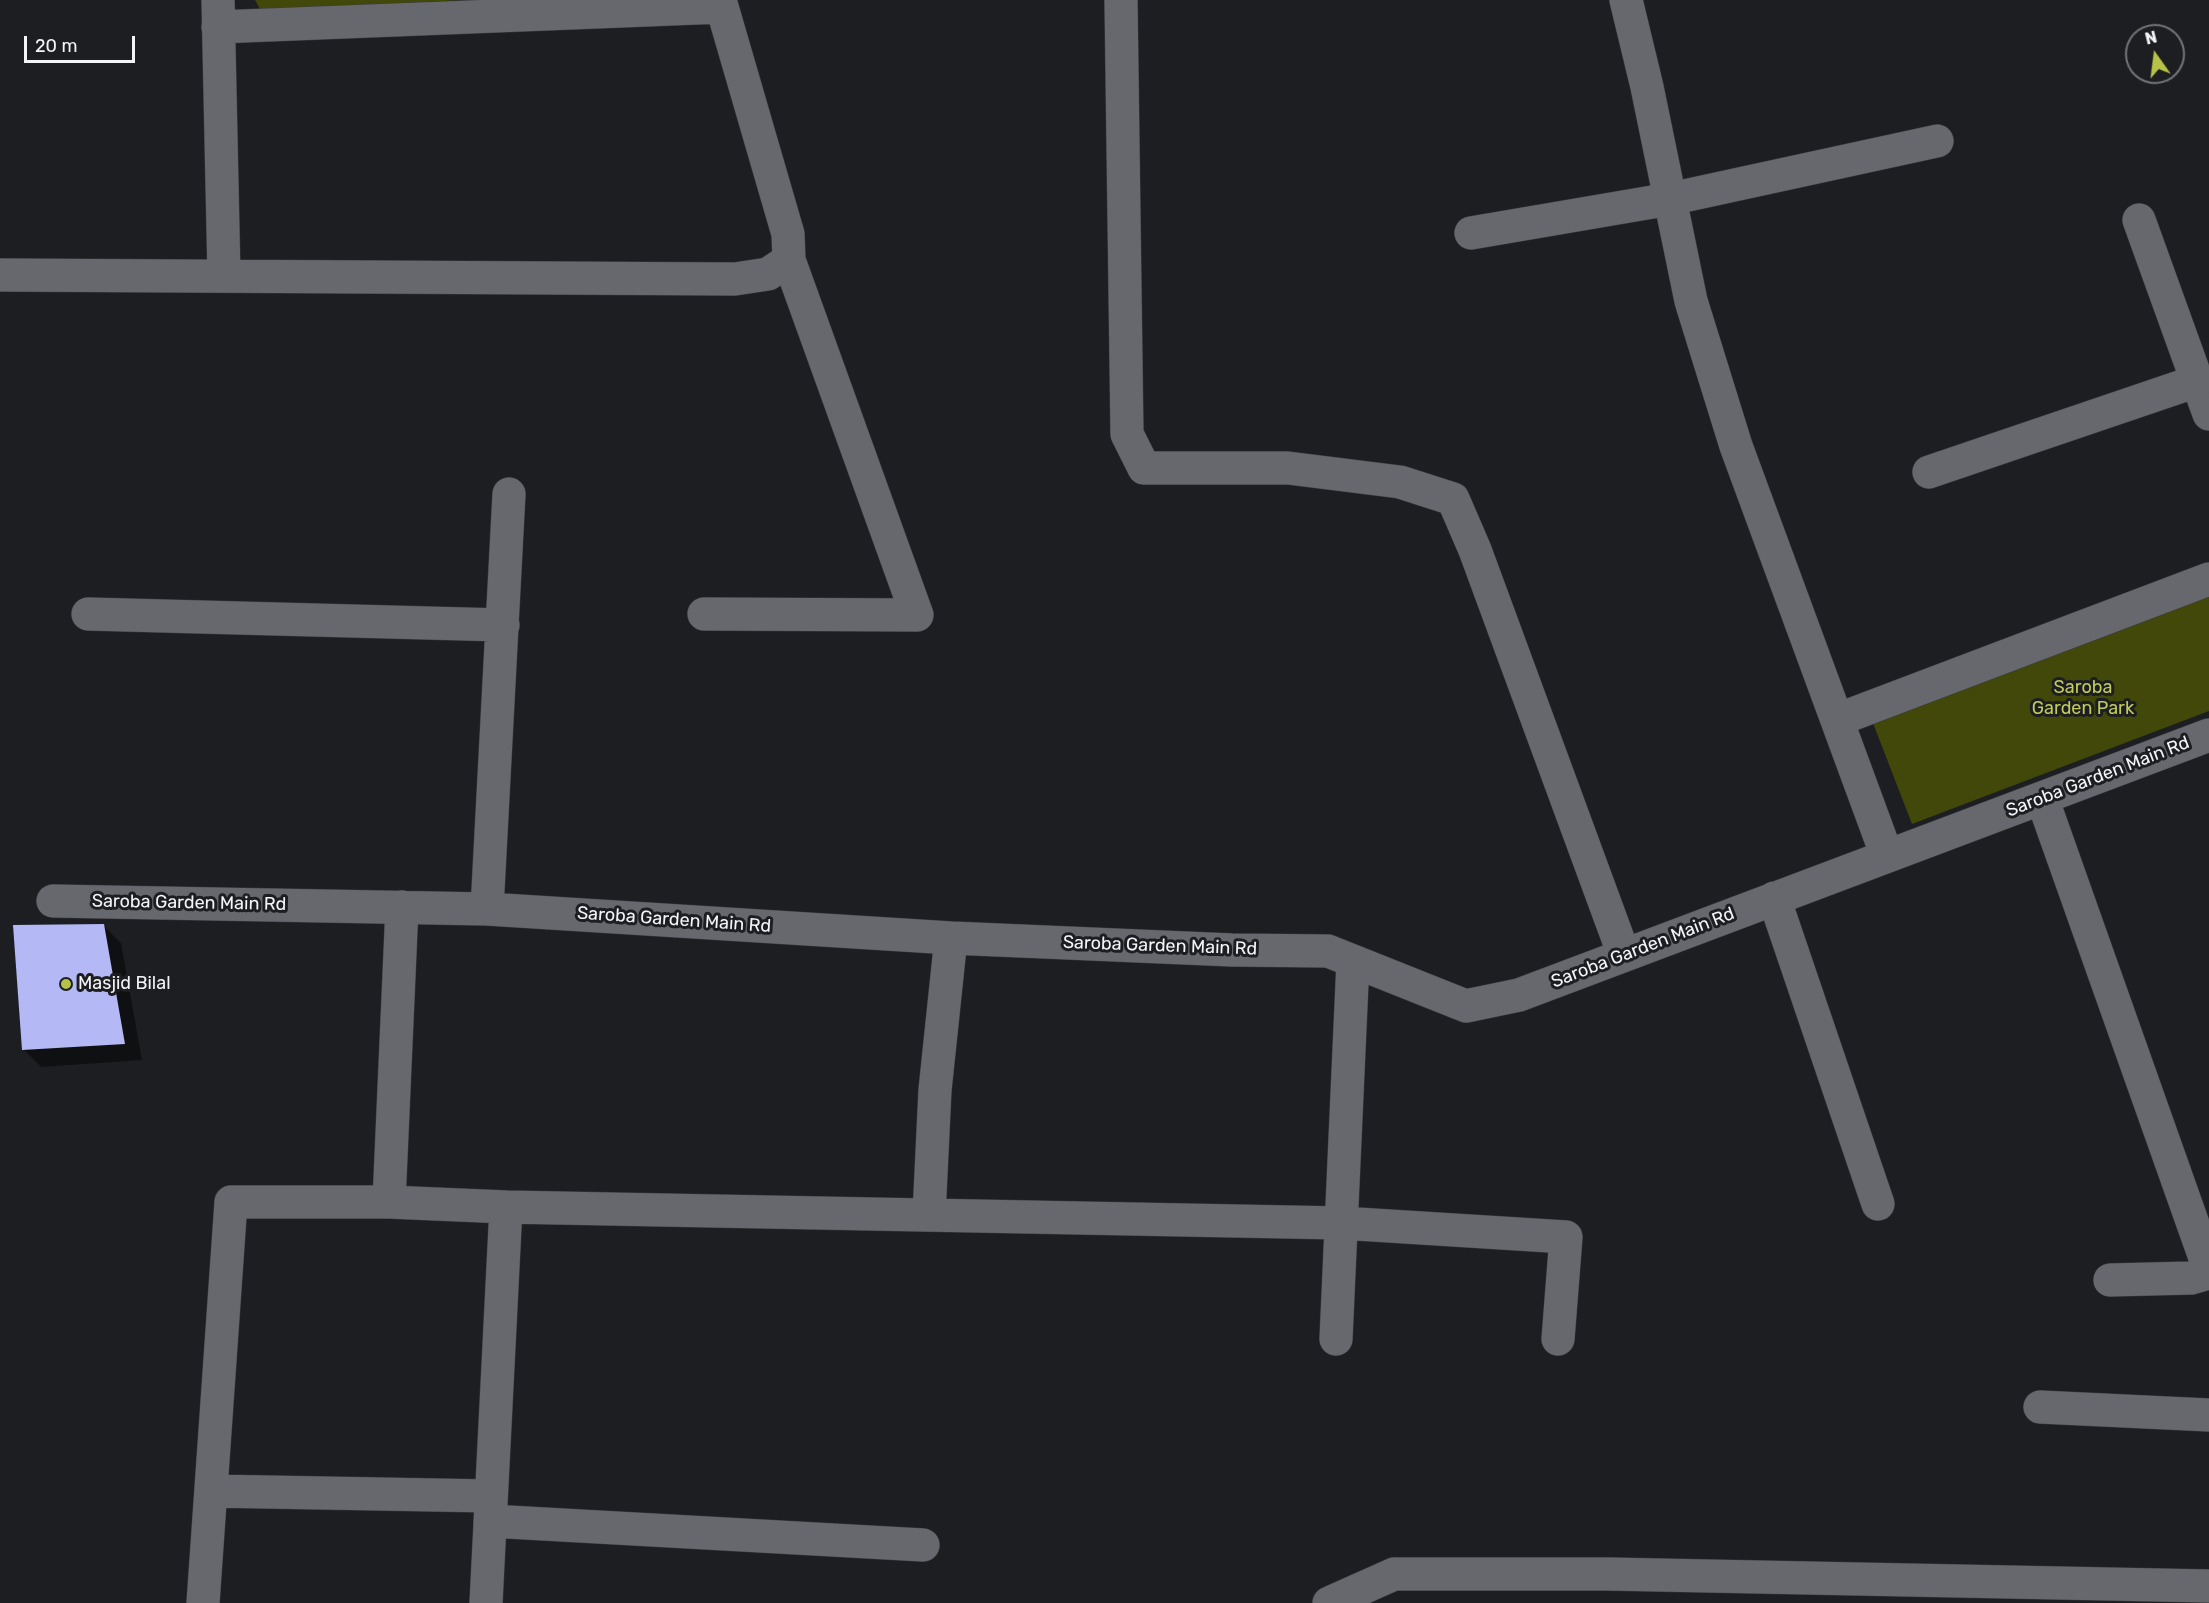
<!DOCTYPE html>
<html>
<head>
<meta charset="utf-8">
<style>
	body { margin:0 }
	#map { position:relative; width:2209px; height:1603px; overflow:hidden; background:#1d1e22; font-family:Rubik,sans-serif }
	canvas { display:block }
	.north { position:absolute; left:2125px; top:24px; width:60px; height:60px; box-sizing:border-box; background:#1d1e22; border:2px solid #737477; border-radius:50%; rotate:346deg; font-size:16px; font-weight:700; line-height:24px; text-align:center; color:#f3f4f7 }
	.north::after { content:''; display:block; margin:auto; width:21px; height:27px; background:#b6c148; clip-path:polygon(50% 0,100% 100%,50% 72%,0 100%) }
	.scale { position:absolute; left:24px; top:36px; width:111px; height:27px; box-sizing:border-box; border:3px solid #f3f4f7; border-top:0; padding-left:8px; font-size:18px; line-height:21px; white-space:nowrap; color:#f3f4f7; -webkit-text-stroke:4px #1d1e22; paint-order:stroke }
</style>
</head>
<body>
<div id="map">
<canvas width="2209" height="1603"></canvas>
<div class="north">N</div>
<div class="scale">20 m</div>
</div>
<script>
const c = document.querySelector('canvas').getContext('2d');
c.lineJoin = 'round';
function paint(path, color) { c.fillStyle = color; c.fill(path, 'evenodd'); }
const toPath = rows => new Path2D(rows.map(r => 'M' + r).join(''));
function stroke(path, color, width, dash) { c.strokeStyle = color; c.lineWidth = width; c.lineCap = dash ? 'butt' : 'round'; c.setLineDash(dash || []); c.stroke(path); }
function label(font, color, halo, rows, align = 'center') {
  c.font = font + ' Rubik,sans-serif'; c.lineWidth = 6; c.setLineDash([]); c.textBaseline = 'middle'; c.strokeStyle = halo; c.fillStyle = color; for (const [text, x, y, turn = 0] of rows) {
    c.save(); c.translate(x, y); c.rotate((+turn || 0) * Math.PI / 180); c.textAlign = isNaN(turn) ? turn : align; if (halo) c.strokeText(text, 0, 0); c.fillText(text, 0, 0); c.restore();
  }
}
const green = toPath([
	[255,0,463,0,261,11],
	[2209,590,2209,711,1912,824,1871,718]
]);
const shadow = toPath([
	[104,926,121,943,142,1060,41,1067,24,1050]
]);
const building = toPath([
	[104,924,125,1044,22,1050,13,925]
]);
const street = toPath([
	[218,0,224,276],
	[1121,0,1127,434,1144,468,1288,468,1400,482,1453,499,1475,550,1624,955],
	[1626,0,1647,87,1691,301,1736,446,1887,856],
	[218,27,722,7],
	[2139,220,2209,414],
	[1471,233,1670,199,1937,141],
	[0,275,735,279,768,274,789,260],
	[1929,472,2197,381],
	[88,614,503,625],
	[704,614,917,615,789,260,788,234,720,0],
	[1837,720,2209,579],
	[2042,798,2209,1269],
	[1774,898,1878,1204],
	[53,901,487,909,951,938,1232,950,1328,951,1466,1006,1519,995,2209,735],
	[487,909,509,494],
	[389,1202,402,907],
	[929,1215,935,1090,951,938],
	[2110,1280,2191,1278,2209,1273],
	[1336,1339,1353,961],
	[2040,1407,2209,1415],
	[211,1491,491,1496],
	[490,1521,923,1545],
	[203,1603,231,1202,389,1202,506,1207,1341,1223,1566,1237,1558,1339],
	[486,1603,506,1207]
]);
const secondary = toPath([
	[1329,1603,1394,1574,1608,1574,2209,1586]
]);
const markers = [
	[66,984,6,"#b6c148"]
];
const parkNames = [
	["Saroba",2083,688],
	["Garden Park",2083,709]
];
const streetNames = [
	["Saroba Garden Main Rd",2098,777,-21],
	["Saroba Garden Main Rd",189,903,1],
	["Saroba Garden Main Rd",674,920,4],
	["Saroba Garden Main Rd",1160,946,2],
	["Saroba Garden Main Rd",1643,948,-21]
];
const poiNames = [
	["Masjid Bilal",78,984]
];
paint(green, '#42470a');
paint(shadow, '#0007');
paint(building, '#b4b8f5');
stroke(street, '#3b3c3f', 34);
stroke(secondary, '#3b3c3f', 34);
stroke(street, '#67686d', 33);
stroke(secondary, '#67686d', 33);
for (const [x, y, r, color] of markers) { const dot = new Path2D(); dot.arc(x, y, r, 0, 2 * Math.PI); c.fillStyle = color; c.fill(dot); stroke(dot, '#1d1e22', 2); }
label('18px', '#c0cb5a', '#1d1e22', parkNames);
label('18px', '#f3f4f7', '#1d1e22', streetNames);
label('18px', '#f3f4f7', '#1d1e22', poiNames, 'left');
</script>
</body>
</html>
